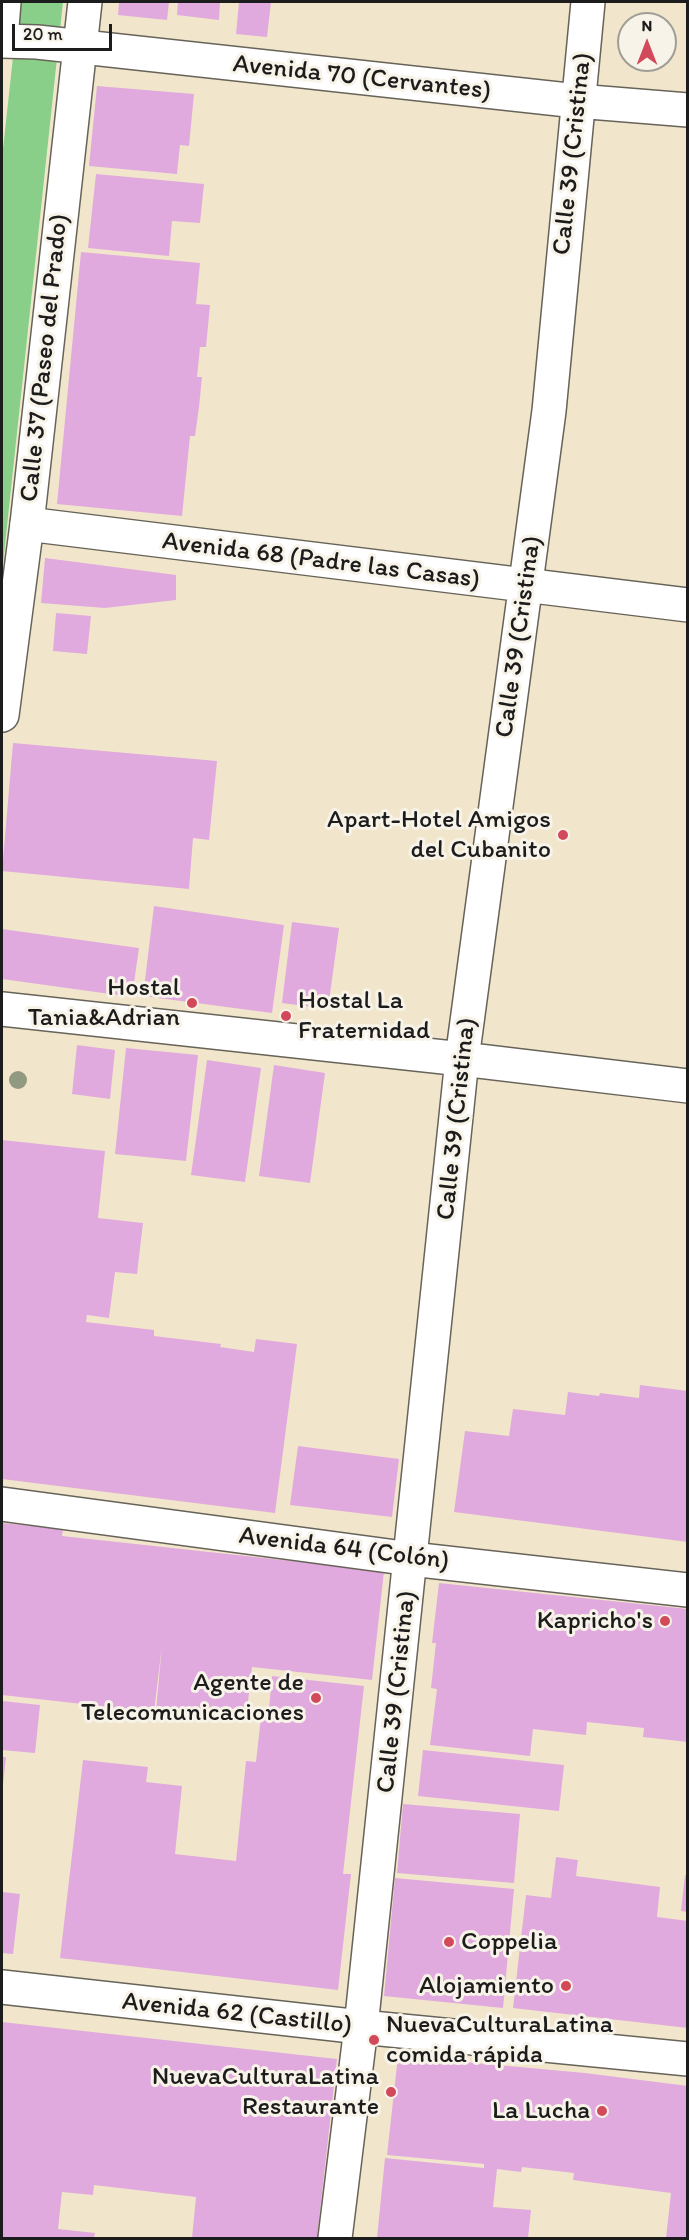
<!DOCTYPE html>
<html>
<head>
<meta charset="utf-8">
<style>
	body { margin:0 }
	#map { position:relative; width:689px; height:2240px; overflow:hidden; background:#f1e6cb; font-family:Itim,sans-serif }
	canvas { display:block }
	.frame { position:absolute; inset:0; border:3px solid #1c1c1c; pointer-events:none }
	.north { position:absolute; left:617px; top:12px; width:60px; height:60px; box-sizing:border-box; background:#f7f3e8; border:2px solid #9f9d96; border-radius:50%; rotate:0deg; font-size:16px; font-weight:700; line-height:24px; text-align:center; color:#1c1c1c }
	.north::after { content:''; display:block; margin:auto; width:21px; height:27px; background:#d1495b; clip-path:polygon(50% 0,100% 100%,50% 72%,0 100%) }
	.scale { position:absolute; left:12px; top:24px; width:100px; height:27px; box-sizing:border-box; border:3px solid #1c1c1c; border-top:0; padding-left:8px; font-size:18px; line-height:21px; white-space:nowrap; color:#1c1c1c; -webkit-text-stroke:4px #f7f3e8; paint-order:stroke }
</style>
</head>
<body>
<div id="map">
<canvas width="689" height="2240"></canvas>
<div class="frame"></div>
<div class="north">N</div>
<div class="scale">20 m</div>
</div>
<script>
const c = document.querySelector('canvas').getContext('2d');
c.lineJoin = 'round';
function paint(path, color) { c.fillStyle = color; c.fill(path, 'evenodd'); }
const toPath = rows => new Path2D(rows.map(r => 'M' + r).join(''));
function stroke(path, color, width, dash) { c.strokeStyle = color; c.lineWidth = width; c.lineCap = dash ? 'butt' : 'round'; c.setLineDash(dash || []); c.stroke(path); }
function label(font, color, halo, rows, align = 'center') {
  c.font = font + ' Itim,sans-serif'; c.lineWidth = 6; c.setLineDash([]); c.textBaseline = 'middle'; c.strokeStyle = halo; c.fillStyle = color; for (const [text, x, y, turn = 0] of rows) {
    c.save(); c.translate(x, y); c.rotate((+turn || 0) * Math.PI / 180); c.textAlign = isNaN(turn) ? turn : align; if (halo) c.strokeText(text, 0, 0); c.fillText(text, 0, 0); c.restore();
  }
}
const green = toPath([
	[19,2,63,2,2,573,2,158]
]);
const building = toPath([
	[119,2,169,2,167,20,118,15],
	[178,2,220,2,219,20,177,15],
	[239,2,271,2,267,37,236,34],
	[97,86,194,94,189,146,180,145,177,174,89,166],
	[96,174,204,184,200,223,172,221,169,256,88,248],
	[81,252,200,263,196,304,210,305,206,347,200,347,197,377,202,377,199,407,195,436,190,436,182,516,57,504],
	[45,558,176,575,176,600,105,608,41,603],
	[56,613,91,616,87,654,53,651],
	[13,743,217,761,209,840,193,838,189,889,2,871],
	[154,906,284,925,272,1013,143,996],
	[292,922,339,928,328,1009,282,1003],
	[2,929,139,948,132,997,2,979],
	[77,1045,115,1050,110,1099,72,1094],
	[126,1048,198,1055,186,1161,115,1154],
	[207,1060,261,1068,245,1182,191,1175],
	[274,1065,325,1073,310,1183,259,1176],
	[2,1140,105,1151,98,1218,143,1223,137,1274,115,1272,109,1318,87,1315,86,1322,154,1330,154,1336,221,1344,220,1347,254,1352,256,1339,297,1344,275,1513,2,1479],
	[640,1385,688,1391,688,1542,454,1512,465,1431,509,1436,513,1409,565,1415,568,1392,599,1396,600,1393,639,1398],
	[298,1446,399,1459,392,1517,290,1505],
	[2,1523,63,1529,62,1536,384,1571,372,1680,252,1667,246,1719,156,1711,162,1645,154,1712,2,1695],
	[439,1583,688,1609,688,1742,643,1737,644,1728,587,1722,586,1735,533,1729,530,1756,430,1745,437,1689,431,1688,436,1643,432,1643],
	[272,1676,364,1686,343,1874,351,1874,338,1990,60,1958,83,1760,148,1767,146,1782,182,1786,175,1854,236,1861,246,1761,256,1762,262,1708,269,1709],
	[2,1701,40,1705,35,1753,2,1750],
	[423,1750,564,1765,559,1811,418,1796],
	[2,1757,6,1757,3,1785,2,1785],
	[403,1804,520,1814,514,1883,397,1873],
	[556,1857,578,1860,576,1876,660,1887,657,1917,688,1921,688,2028,513,2008,526,1895,551,1898],
	[685,1875,688,1876,688,1912,681,1911],
	[395,1878,514,1889,503,2008,384,1996],
	[2,1892,20,1894,13,1954,2,1953],
	[2,2022,337,2059,317,2238,192,2238,196,2197,94,2185,93,2195,62,2192,58,2229,95,2233,94,2238,2,2238],
	[398,2056,585,2073,688,2086,688,2238,666,2238,671,2193,573,2180,574,2173,522,2167,521,2172,497,2169,493,2207,531,2210,528,2238,377,2238,385,2158,484,2168,484,2164,387,2155]
]);
const street = toPath([
	[2,41,37,42,577,101,688,110],
	[27,524,688,605],
	[2,1009,462,1059,688,1086],
	[335,2238,361,2027,462,1059,549,411,588,2]
]);
const primary = toPath([
	[2,27,4,2],
	[2,715,27,524,85,2],
	[2,1504,411,1559,688,1590],
	[2,1987,361,2027,688,2059]
]);
const trees = [
	[18,1080]
];
const markers = [
	[563,835,6,"#d1495b"],
	[192,1003,6,"#d1495b"],
	[286,1016,6,"#d1495b"],
	[665,1621,6,"#d1495b"],
	[316,1698,6,"#d1495b"],
	[449,1942,6,"#d1495b"],
	[566,1986,6,"#d1495b"],
	[374,2040,6,"#d1495b"],
	[391,2092,6,"#d1495b"],
	[602,2111,6,"#d1495b"]
];
const streetNames = [
	["Avenida 70 (Cervantes)",362,78,6],
	["Calle 39 (Cristina)",573,154,-84],
	["Calle 37 (Paseo del Prado)",45,358,-84],
	["Avenida 68 (Padre las Casas)",321,561,7],
	["Calle 39 (Cristina)",519,637,-82],
	["Calle 39 (Cristina)",457,1119,-84],
	["Avenida 64 (Colón)",344,1549,7],
	["Calle 39 (Cristina)",397,1692,-84],
	["Avenida 62 (Castillo)",237,2014,6]
];
const poiNames = [
	["Apart-Hotel Amigos",551,820],
	["del Cubanito",551,850],
	["Hostal",180,988],
	["Tania&Adrian",180,1018],
	["Hostal La",298,1001,"left"],
	["Fraternidad",298,1031,"left"],
	["Kapricho's",653,1621],
	["Agente de",304,1683],
	["Telecomunicaciones",304,1713],
	["Coppelia",461,1942,"left"],
	["Alojamiento",554,1986],
	["NuevaCulturaLatina",386,2025,"left"],
	["comida rápida",386,2055,"left"],
	["NuevaCulturaLatina",379,2077],
	["Restaurante",379,2107],
	["La Lucha",590,2111]
];
paint(green, '#89cf89');
paint(building, '#e1aade');
stroke(street, '#676359', 36);
stroke(primary, '#676359', 36);
stroke(street, '#fff', 33);
stroke(primary, '#fff', 33);
c.fillStyle = '#919a80';
for (const [x, y] of trees) { c.beginPath(); c.arc(x, y, 9, 0, 2 * Math.PI); c.fill(); }
for (const [x, y, r, color] of markers) { const dot = new Path2D(); dot.arc(x, y, r, 0, 2 * Math.PI); c.fillStyle = color; c.fill(dot); stroke(dot, '#f7f3e8', 2); }
label('26px', '#1c1c1c', '#f7f3e8', streetNames);
label('26px', '#1c1c1c', '#f7f3e8', poiNames, 'right');
</script>
</body>
</html>
